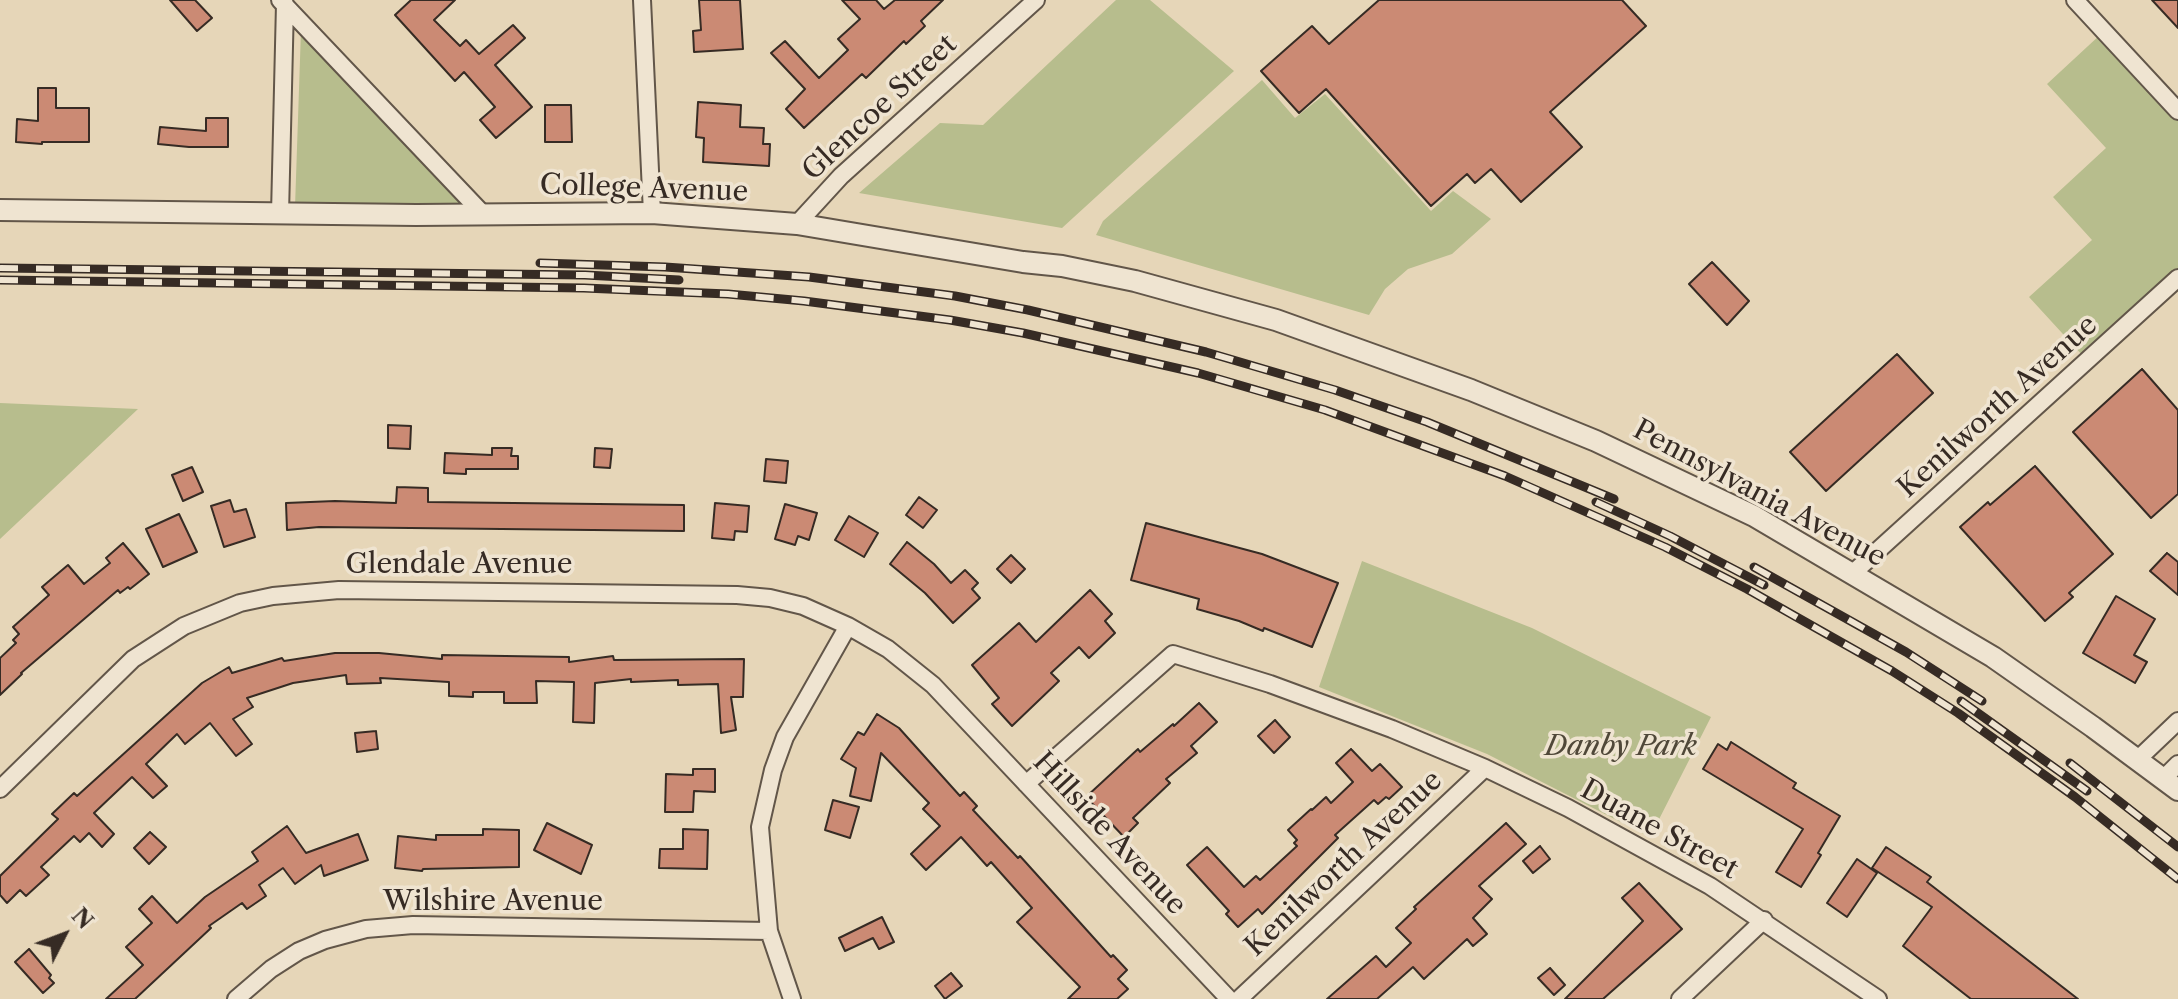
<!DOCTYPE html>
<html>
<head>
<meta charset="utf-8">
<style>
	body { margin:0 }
	#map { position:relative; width:2178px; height:999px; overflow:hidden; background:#e6d6b8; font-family:"Libre Caslon Text",serif }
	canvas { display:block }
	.north { position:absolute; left:24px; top:895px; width:80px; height:80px; -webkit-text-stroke:6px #efe4d1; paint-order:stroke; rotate:48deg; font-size:22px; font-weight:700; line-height:32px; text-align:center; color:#362b24 }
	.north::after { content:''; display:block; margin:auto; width:28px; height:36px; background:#362b24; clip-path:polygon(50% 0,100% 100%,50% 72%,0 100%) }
</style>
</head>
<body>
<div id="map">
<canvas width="2178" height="999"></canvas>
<div class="north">N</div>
</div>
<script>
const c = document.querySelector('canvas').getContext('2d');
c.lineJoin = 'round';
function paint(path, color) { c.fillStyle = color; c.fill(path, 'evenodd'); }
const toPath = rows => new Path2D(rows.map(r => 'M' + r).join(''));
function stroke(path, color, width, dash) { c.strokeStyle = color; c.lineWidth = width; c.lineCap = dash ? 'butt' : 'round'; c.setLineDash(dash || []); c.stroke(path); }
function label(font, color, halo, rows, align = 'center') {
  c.font = font + ' "Libre Caslon Text",serif'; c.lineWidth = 7; c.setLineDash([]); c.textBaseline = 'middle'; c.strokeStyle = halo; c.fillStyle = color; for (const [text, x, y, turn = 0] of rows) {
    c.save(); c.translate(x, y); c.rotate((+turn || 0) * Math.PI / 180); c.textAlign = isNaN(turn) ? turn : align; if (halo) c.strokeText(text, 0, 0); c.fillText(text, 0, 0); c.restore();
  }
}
const green = toPath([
	[1116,0,1150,0,1234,71,1062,228,859,193,940,123,983,125],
	[301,30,470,208,295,207],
	[2101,34,2178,119,2178,272,2084,357,2029,297,2092,240,2053,197,2106,148,2047,84],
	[1262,80,1295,118,1325,94,1431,211,1453,191,1491,219,1452,254,1408,269,1385,289,1369,315,1096,235,1103,221],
	[0,403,138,409,0,539],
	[1362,561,1532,628,1711,717,1650,837,1487,754,1319,687]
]);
const building = toPath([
	[170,0,195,0,212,18,197,31,170,0],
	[411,0,455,0,434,20,460,46,466,40,479,54,513,25,525,38,495,65,532,107,496,138,480,120,495,107,464,72,455,81,395,15,411,0],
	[699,0,740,0,743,49,694,52,693,31,701,30,699,0],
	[842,0,876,0,884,9,895,0,943,0,921,21,925,26,906,44,904,41,866,78,862,74,804,128,786,109,805,89,771,53,785,41,819,78,848,50,838,39,860,19,842,0],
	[1379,0,1622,0,1646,26,1550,112,1582,147,1521,202,1491,169,1475,183,1467,174,1431,206,1326,89,1299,113,1261,71,1312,26,1329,44,1379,0],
	[2152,0,2178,0,2178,28,2152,0],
	[38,88,56,88,56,108,89,108,89,142,42,142,42,144,16,142,17,119,38,121,38,88],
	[698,102,741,105,740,127,764,128,763,144,770,144,769,166,703,162,704,138,696,137,698,102],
	[545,105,571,105,572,142,545,142,545,105],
	[206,118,228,118,228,147,189,147,158,144,160,127,206,131,206,118],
	[1712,262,1749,301,1727,325,1689,284,1712,262],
	[1897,354,1933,393,1826,491,1790,452,1897,354],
	[2142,369,2178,410,2178,494,2151,518,2073,432,2142,369],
	[388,425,411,426,410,449,388,448,388,425],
	[492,448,512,448,511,456,518,456,518,469,466,469,466,474,444,473,445,453,492,455,492,448],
	[595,448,612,449,610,468,594,467,595,448],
	[766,459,788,461,786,483,764,481,766,459],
	[2035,466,2113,554,2069,593,2073,597,2045,621,1960,527,1988,502,1990,505,2035,466],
	[192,467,203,492,183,501,172,475,192,467],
	[397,487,428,488,428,502,684,505,684,531,319,527,287,530,286,503,335,501,396,503,397,487],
	[919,497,937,510,923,528,906,515,919,497],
	[230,500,234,512,246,509,255,537,224,547,211,506,230,500],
	[715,503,749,506,747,532,735,531,734,540,712,538,715,503],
	[785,504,817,513,809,540,798,536,795,545,775,539,785,504],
	[179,514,197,552,163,567,146,529,179,514],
	[849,516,878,533,864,557,835,540,849,516],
	[1146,523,1262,554,1338,583,1312,647,1264,628,1263,631,1239,621,1197,609,1199,599,1131,580,1146,523],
	[907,542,934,564,951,583,965,570,978,583,972,589,980,598,953,623,925,593,890,564,907,542],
	[123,543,149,574,130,589,128,587,120,593,118,590,21,673,22,674,0,695,0,658,16,643,13,640,19,634,13,627,49,595,42,587,68,565,84,584,110,563,106,558,123,543],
	[2167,553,2178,562,2178,595,2150,571,2167,553],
	[1011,555,1025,569,1011,583,997,569,1011,555],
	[1090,590,1112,614,1105,621,1115,633,1089,658,1079,647,1051,673,1059,681,1012,726,992,704,999,698,972,665,1019,623,1036,642,1090,590],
	[2116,596,2155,619,2134,655,2147,662,2135,683,2083,653,2116,596],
	[335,653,379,653,442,659,442,655,569,657,569,662,613,656,614,660,744,659,743,697,731,697,736,730,721,733,718,684,678,685,678,680,631,682,631,679,595,683,594,723,573,722,574,682,536,681,537,703,504,703,504,692,473,692,473,697,449,696,449,682,380,678,381,683,347,684,346,675,293,683,247,698,253,707,233,719,252,744,236,756,210,723,185,744,177,734,146,764,167,786,153,798,132,777,94,813,114,834,102,847,89,833,80,842,74,836,41,867,49,875,26,896,20,890,7,903,0,895,0,876,58,819,52,814,74,793,77,796,202,683,229,667,232,673,282,658,284,661,335,653],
	[1199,703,1217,722,1191,746,1197,753,1166,779,1170,783,1133,818,1138,823,1124,837,1086,797,1138,749,1140,752,1173,724,1174,726,1199,703],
	[877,714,899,728,960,796,964,792,977,806,973,810,1018,858,1020,856,1111,957,1113,955,1127,970,1118,979,1128,989,1117,999,1068,999,1080,987,1017,922,1032,908,991,862,987,866,961,837,926,870,911,854,940,826,923,809,929,803,881,753,871,801,850,796,856,768,841,759,858,732,864,735,877,714],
	[1275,720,1290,737,1274,753,1258,736,1275,720],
	[376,731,378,749,357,752,355,733,376,731],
	[1731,742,1796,783,1793,788,1840,816,1818,853,1821,855,1801,887,1776,872,1803,829,1703,769,1718,744,1727,750,1731,742],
	[1351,749,1372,771,1380,764,1402,787,1389,799,1386,797,1378,804,1374,800,1335,835,1338,838,1262,914,1258,909,1238,927,1226,914,1229,911,1187,865,1207,847,1244,887,1256,876,1260,880,1297,846,1294,843,1297,840,1288,830,1311,809,1312,810,1326,797,1331,803,1353,782,1336,763,1351,749],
	[693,769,715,769,715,792,694,791,693,812,665,812,666,774,693,775,693,769],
	[833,800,859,807,850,838,825,830,833,800],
	[547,823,592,845,581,874,534,850,547,823],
	[1506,823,1526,844,1479,886,1492,899,1473,918,1487,934,1473,946,1467,939,1424,979,1413,967,1377,999,1327,999,1376,956,1386,967,1411,943,1396,928,1416,909,1414,907,1506,823],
	[287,826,306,853,358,834,368,860,324,876,321,865,295,884,283,868,259,885,266,896,247,909,242,903,209,926,211,928,135,999,106,999,143,965,126,947,152,923,139,909,152,896,177,923,205,897,258,861,252,852,287,826],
	[483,829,519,830,519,867,423,869,422,871,395,868,398,836,436,840,436,835,483,835,483,829],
	[683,829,708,830,707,869,659,868,660,849,683,849,683,829],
	[150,832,166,847,149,864,134,848,150,832],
	[1540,846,1550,859,1533,873,1523,861,1540,846],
	[1886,847,1931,877,1927,882,2078,999,1971,999,1903,946,1932,907,1872,868,1886,847],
	[1857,859,1877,873,1847,917,1827,903,1857,859],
	[1639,883,1682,929,1603,999,1565,999,1643,921,1622,898,1639,883],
	[882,917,894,942,879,949,873,938,845,951,839,938,882,917],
	[29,949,51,975,49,978,54,983,43,993,15,962,29,949],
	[1550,968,1565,985,1554,995,1538,978,1550,968],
	[951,973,962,986,945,999,935,986,951,973]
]);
const minor = toPath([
	[280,0,482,213],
	[642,0,652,213],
	[2075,0,2178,111],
	[280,214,285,4],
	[797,224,841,176,1036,0],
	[1853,573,2178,278],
	[2137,760,2178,721],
	[2163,779,2178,764],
	[1026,784,1173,654,1270,684,1392,729,1485,768,1568,808,1710,886,1878,999],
	[0,789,133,659,184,626,240,603,273,596,339,590,737,595,770,598,803,606,848,626,888,649,933,685,1229,999],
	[236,999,271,969,299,951,325,940,366,929,413,925,769,931],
	[792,999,769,931,760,827,773,770,785,737,848,626],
	[1239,999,1485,768],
	[1680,999,1764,920]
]);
const tertiary = toPath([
	[0,210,416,215,652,213,797,224,1023,262,1062,266,1135,281,1276,320,1471,390,1596,441,1754,516,1993,657,2093,727,2178,790]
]);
const rail = toPath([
	[540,263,665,267,809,277,955,296,1028,310,1206,352,1335,390,1427,422,1614,499],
	[0,268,585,275,679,280],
	[0,280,584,288,728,294,804,301,950,320,1023,333,1198,373,1325,410,1505,476,1665,547,1747,589,1892,671,1958,713,2075,797,2178,879],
	[1596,502,1670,536,1764,585],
	[1754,567,1906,652,1982,701],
	[1961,701,2087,791],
	[2070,763,2178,847]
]);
const streetNames = [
	["Glencoe Street",880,108,-43],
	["College Avenue",644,189,2],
	["Kenilworth Avenue",1998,407,-42],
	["Pennsylvania Avenue",1759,494,28],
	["Glendale Avenue",459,565],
	["Duane Street",1659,830,29],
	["Hillside Avenue",1109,834,47],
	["Kenilworth Avenue",1344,864,-43],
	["Wilshire Avenue",493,902]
];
const parkNames = [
	["Danby Park",1621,747]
];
paint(green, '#b7bd8d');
paint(building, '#cb8a74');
stroke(building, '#362b24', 2);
stroke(minor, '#625649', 20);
stroke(tertiary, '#625649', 24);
stroke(minor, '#efe4d1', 16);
stroke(tertiary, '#efe4d1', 20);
stroke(rail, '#362b24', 9);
stroke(rail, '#efe4d1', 6, [18]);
label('28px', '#362b24', '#efe4d1', streetNames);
label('italic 28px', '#504839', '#efe4d1', parkNames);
</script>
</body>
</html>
